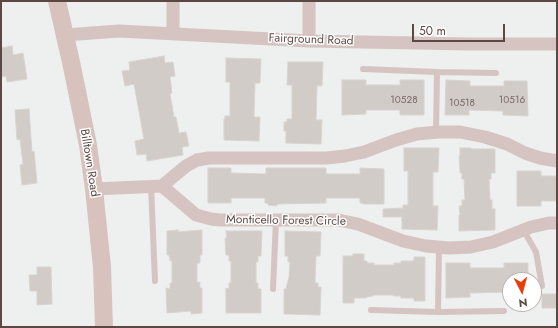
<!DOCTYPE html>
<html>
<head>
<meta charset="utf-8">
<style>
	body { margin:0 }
	#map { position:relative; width:558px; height:328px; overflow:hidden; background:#edf0ef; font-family:Jost,sans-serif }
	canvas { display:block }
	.frame { position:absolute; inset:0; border:2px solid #5c4744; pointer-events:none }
	.north { position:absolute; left:502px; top:272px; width:40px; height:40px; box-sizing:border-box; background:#fff; border:1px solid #beb5b4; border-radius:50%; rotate:174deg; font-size:11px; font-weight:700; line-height:16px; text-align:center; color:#5c4744 }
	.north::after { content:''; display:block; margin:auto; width:14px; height:18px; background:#eb3c0c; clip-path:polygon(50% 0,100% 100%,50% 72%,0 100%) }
	.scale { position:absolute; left:412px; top:24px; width:93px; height:18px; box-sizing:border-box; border:2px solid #5c4744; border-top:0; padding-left:5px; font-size:12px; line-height:14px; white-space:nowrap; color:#5c4744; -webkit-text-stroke:3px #fff; paint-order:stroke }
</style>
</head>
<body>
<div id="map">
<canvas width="558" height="328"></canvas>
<div class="frame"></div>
<div class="north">N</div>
<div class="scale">50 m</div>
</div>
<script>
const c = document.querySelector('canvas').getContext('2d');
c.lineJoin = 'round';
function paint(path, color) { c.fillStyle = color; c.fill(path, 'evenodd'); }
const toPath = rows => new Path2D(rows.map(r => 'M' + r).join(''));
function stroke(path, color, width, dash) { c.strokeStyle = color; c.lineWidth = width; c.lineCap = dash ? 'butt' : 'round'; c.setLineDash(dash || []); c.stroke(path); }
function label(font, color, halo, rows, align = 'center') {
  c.font = font + ' Jost,sans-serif'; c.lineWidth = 3; c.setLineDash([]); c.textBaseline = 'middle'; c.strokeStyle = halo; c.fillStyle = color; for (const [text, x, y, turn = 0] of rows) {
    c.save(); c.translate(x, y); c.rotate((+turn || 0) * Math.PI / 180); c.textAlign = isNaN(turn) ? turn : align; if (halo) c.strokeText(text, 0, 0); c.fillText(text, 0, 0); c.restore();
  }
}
const building = toPath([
	[12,46,13,55,23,53,27,79,7,82,6,76,1,77,1,48,12,46],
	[164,56,165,63,173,62,175,76,170,77,172,93,170,94,174,117,176,117,179,133,186,132,189,146,182,147,183,155,147,161,146,154,137,155,135,141,144,139,134,84,125,86,122,71,130,70,129,62,164,56],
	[226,58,261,59,260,83,255,83,254,117,260,117,259,141,224,140,224,119,225,119,225,116,230,116,230,82,226,82,226,58],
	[288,62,323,62,322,86,317,86,316,120,322,120,321,144,286,143,286,131,284,131,284,122,287,122,287,119,292,119,292,85,287,85,288,62],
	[342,80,366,80,366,85,400,85,400,80,424,80,424,115,400,115,400,110,366,110,366,114,342,115,342,80],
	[446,80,470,81,470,86,504,86,504,81,527,81,528,116,503,115,503,111,469,110,469,115,445,115,446,80],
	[29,109,32,152,34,151,37,183,22,185,20,165,23,164,20,139,17,140,15,110,29,109],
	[404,148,439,148,438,172,433,172,433,206,438,206,437,230,402,229,402,217,383,217,383,209,403,208,403,205,408,205,408,171,404,171,404,148],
	[460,148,471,148,471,149,495,149,495,173,491,173,491,179,489,179,490,200,492,200,492,209,495,209,495,230,459,231,459,215,460,215,459,206,462,206,462,200,465,200,464,179,462,179,462,173,460,173,459,156,460,156,460,148],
	[208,168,231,168,231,173,266,174,266,168,326,168,326,174,360,174,360,168,384,169,384,204,363,204,363,203,360,203,360,198,326,198,326,203,277,204,277,206,268,205,268,203,265,203,265,198,231,198,231,203,208,203,208,168],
	[517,171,541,171,541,176,557,176,557,201,541,201,541,206,517,206,517,171],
	[178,230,178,232,202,230,202,255,200,255,200,263,197,263,197,283,200,282,200,288,202,288,202,313,191,314,191,311,167,313,166,288,170,289,170,283,172,283,172,261,170,261,169,255,167,255,167,231,178,230],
	[226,231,262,231,261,256,258,256,258,262,256,262,256,283,258,283,258,289,261,289,261,313,226,313,226,288,229,289,229,283,231,283,231,261,229,261,229,255,226,255,225,238,227,238,226,231],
	[285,231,321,232,320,256,316,256,315,283,318,283,318,287,321,287,320,315,284,314,284,289,286,289,289,277,290,262,288,262,288,256,285,256,285,231],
	[353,254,364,254,364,261,367,261,367,263,374,263,374,265,394,265,394,263,401,263,401,261,414,261,414,257,425,257,425,301,414,301,414,298,401,298,401,296,393,296,393,295,373,295,373,296,366,297,366,298,354,298,354,303,343,303,343,256,353,256,353,254],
	[446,263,470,263,470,268,504,268,504,263,528,263,528,274,526,274,526,280,510,280,510,292,470,293,470,297,446,298,446,263],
	[37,267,51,267,52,304,37,305,37,291,30,291,29,275,37,275,37,267],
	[542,294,557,294,557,308,542,308,542,294]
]);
const lane = toPath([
	[363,69,437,72,436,132],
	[437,72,496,73],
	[151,186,155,281],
	[524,231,536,252,542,286],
	[273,289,276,220],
	[371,310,438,312,504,311],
	[438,312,439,247]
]);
const street = toPath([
	[173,34,173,1],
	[65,35,119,31,309,41,470,44,557,44],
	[309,41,309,1],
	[162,186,196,215,211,219,220,220,338,220,358,224,403,241,426,246,449,248,471,247,493,242,531,227,549,223,557,223],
	[94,189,162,186,186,166,197,160,209,158,327,158,345,156,364,152,396,140,417,134,438,132,460,132,485,137,507,144,525,153,540,158,557,161]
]);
const secondary = toPath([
	[57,1,71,62,88,145,94,189,102,267,104,327]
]);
const numberNames = [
	["10528",404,101],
	["10516",512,101],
	["10518",462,104]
];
const streetNames = [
	["Fairground Road",311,40,2],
	["Billtown Road",89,163,81],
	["Monticello Forest Circle",286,221,1]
];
paint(building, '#d2ccc9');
stroke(building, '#d9d3d0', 1);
stroke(lane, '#d6c4c2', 6);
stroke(street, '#d6c4c2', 13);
stroke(secondary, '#d8c2be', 18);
label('10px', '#7a6865', null, numberNames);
label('12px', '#5c4744', '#fff', streetNames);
</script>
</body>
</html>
